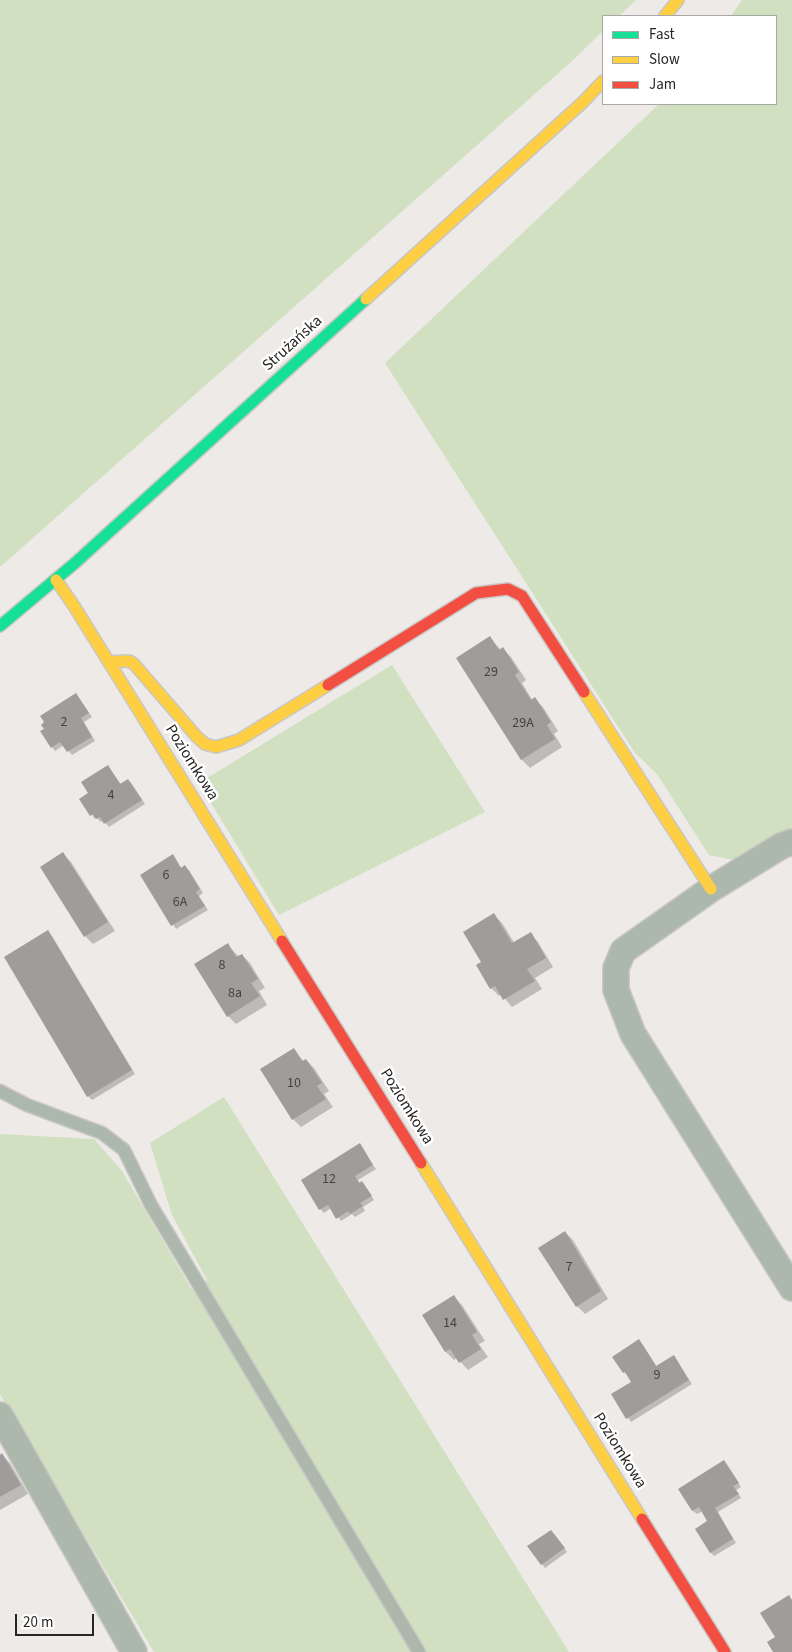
<!DOCTYPE html>
<html>
<head>
<meta charset="utf-8">
<style>
	body { margin:0 }
	#map { position:relative; width:792px; height:1652px; overflow:hidden; background:#edeae7; font-family:"Source Sans 3",sans-serif }
	canvas { display:block }
	.legend { position:absolute; left:602px; top:15px; width:175px; height:90px; box-sizing:border-box; background:#fff; border:1px solid #a9a8a8; margin:0; padding:6px 9px; list-style:none; font-size:15px; color:#282625 }
	.legend li { display:flex; align-items:center; gap:10px; height:25px }
	.legend b { width:25px; border:1px solid #a9a8a8 }
	.scale { position:absolute; left:15px; top:1614px; width:79px; height:22px; box-sizing:border-box; border:2px solid #282625; border-top:0; padding-left:6px; font-size:15px; line-height:18px; white-space:nowrap; color:#282625; -webkit-text-stroke:4px #fff; paint-order:stroke }
</style>
</head>
<body>
<div id="map">
<canvas width="792" height="1652"></canvas>
<ul class="legend">
<li><b style="height:6px;background:#16e098"></b>Fast</li>
<li><b style="height:6px;background:#ffcf43"></b>Slow</li>
<li><b style="height:6px;background:#f24e42"></b>Jam</li>
</ul>
<div class="scale">20 m</div>
</div>
<script>
const c = document.querySelector('canvas').getContext('2d');
c.lineJoin = 'round';
function paint(path, color) { c.fillStyle = color; c.fill(path, 'evenodd'); }
const toPath = rows => new Path2D(rows.map(r => 'M' + r).join(''));
function stroke(path, color, width, dash) { c.strokeStyle = color; c.lineWidth = width; c.lineCap = dash ? 'butt' : 'round'; c.setLineDash(dash || []); c.stroke(path); }
function label(font, color, halo, rows, align = 'center') {
  c.font = font + ' "Source Sans 3",sans-serif'; c.lineWidth = 5; c.setLineDash([]); c.textBaseline = 'middle'; c.strokeStyle = halo; c.fillStyle = color; for (const [text, x, y, turn = 0] of rows) {
    c.save(); c.translate(x, y); c.rotate((+turn || 0) * Math.PI / 180); c.textAlign = isNaN(turn) ? turn : align; if (halo) c.strokeText(text, 0, 0); c.fillText(text, 0, 0); c.restore();
  }
}
const green = toPath([
	[0,0,636,0,619,16,603,16,603,31,571,62,0,567],
	[742,0,792,0,792,830,734,860,709,855,657,774,635,753,385,363,659,104,776,104,776,16,731,16],
	[392,665,485,812,279,915,199,783],
	[224,1097,569,1652,154,1652,0,1394,0,1134,94,1139,122,1171,192,1290,207,1280,172,1215,150,1143]
]);
const shadow = toPath([
	[490,638,501,650,503,649,511,657,526,680,522,683,533,701,535,699,543,707,558,731,554,734,562,747,530,768,522,760,458,659],
	[76,694,92,717,84,722,95,741,72,755,64,745,55,751,52,747],
	[108,767,121,784,128,780,132,784,145,804,109,827,103,820,101,822,97,818,95,819,80,799,90,793],
	[63,854,71,862,115,931,93,944,85,936],
	[173,856,182,869,185,867,189,870,203,893,199,896,208,910,176,929,142,875],
	[494,915,502,923,515,944,530,934,538,942,553,967,535,978,542,989,512,1007,501,994,499,996,491,988,483,963],
	[48,932,52,936,135,1074,92,1100,88,1096],
	[228,945,239,957,242,955,250,963,265,988,259,991,267,1005,236,1024,228,1016],
	[294,1049,304,1062,306,1060,314,1068,329,1091,324,1094,333,1107,301,1127,293,1119],
	[359,1145,376,1169,358,1180,360,1183,365,1186,374,1200,363,1207,365,1211,355,1217,352,1214,341,1221,331,1208,324,1213,320,1209,302,1180],
	[565,1232,573,1240,608,1299,585,1314,577,1306],
	[454,1297,462,1305,485,1341,479,1344,488,1357,468,1370,457,1358,454,1360,446,1352,424,1316],
	[643,1345,657,1367,673,1356,692,1384,631,1422,612,1394,632,1383,628,1376,624,1372],
	[2,1455,10,1463,28,1494,0,1510,0,1456],
	[724,1462,741,1487,736,1490,741,1498,718,1512,736,1543,714,1556,711,1553,697,1529,709,1521,703,1511,697,1514,693,1511,680,1489],
	[555,1535,567,1552,545,1568,542,1564]
]);
const building = toPath([
	[490,636,499,650,503,647,519,672,515,675,531,700,535,697,551,722,547,725,555,739,521,760,456,658],
	[76,693,89,713,81,718,92,737,67,752,60,742,51,748,40,731,44,729,41,725,44,722,40,716],
	[108,765,120,784,128,779,142,800,104,824,100,817,96,819,93,814,90,816,79,799,88,793,81,782],
	[63,852,108,922,84,937,40,867],
	[173,854,181,868,185,865,200,889,196,892,205,906,171,926,140,875],
	[494,913,512,943,531,932,546,958,527,969,535,981,503,1000,495,986,490,989,476,965,481,962,463,932],
	[48,930,132,1070,87,1097,4,957],
	[228,943,236,957,242,954,258,979,251,983,260,996,227,1017,194,964],
	[294,1048,302,1061,306,1059,322,1083,317,1086,326,1099,292,1120,260,1069],
	[360,1143,373,1165,355,1176,359,1183,362,1181,372,1196,360,1203,363,1206,350,1214,348,1211,336,1219,328,1205,319,1210,301,1180],
	[565,1231,601,1291,576,1307,538,1248],
	[454,1295,477,1332,472,1335,481,1349,459,1363,450,1349,445,1352,422,1315],
	[639,1339,656,1366,674,1355,689,1380,626,1419,611,1394,631,1382,625,1372,623,1373,612,1357],
	[2,1453,21,1485,0,1497,0,1455],
	[724,1460,739,1483,733,1486,739,1494,715,1508,733,1539,710,1553,695,1529,707,1521,699,1507,692,1511,678,1489],
	[551,1530,565,1548,541,1565,527,1546],
	[789,1595,792,1600,792,1652,773,1652,767,1642,775,1637,760,1613]
]);
const lane = toPath([
	[0,1091,27,1105,102,1133,124,1150,151,1205,419,1652]
]);
const street = toPath([
	[792,842,781,846,711,889,623,951,616,968,616,990,633,1034,792,1288],
	[0,1415,134,1652]
]);
const fast = toPath([
	[0,626,75,563,366,299]
]);
const slow = toPath([
	[665,16,678,0],
	[366,299,582,103,603,81],
	[56,580,74,606,282,941],
	[109,662,129,661,134,664,197,737,205,744,216,747,239,740,328,685],
	[584,692,711,889],
	[421,1163,642,1519]
]);
const jam = toPath([
	[328,685,476,593,508,589,522,596,584,692],
	[282,941,421,1163],
	[642,1519,725,1652]
]);
const numberNames = [
	["29",491,673],
	["2",64,723],
	["29A",523,724],
	["4",111,796],
	["6",166,876],
	["6A",180,903],
	["8",222,966],
	["8a",235,994],
	["10",294,1084],
	["12",329,1180],
	["7",569,1268],
	["14",450,1324],
	["9",657,1376]
];
const streetNames = [
	["Strużańska",293,344,-42],
	["Poziomkowa",191,763,58],
	["Poziomkowa",406,1107,58],
	["Poziomkowa",619,1451,58]
];
paint(green, '#d0e0c0');
paint(shadow, '#0003');
paint(building, '#9f9c9b');
stroke(lane, '#c9c7c5', 15);
stroke(street, '#c9c7c5', 28);
stroke(fast, '#c9c7c5', 14);
stroke(slow, '#c9c7c5', 14);
stroke(jam, '#c9c7c5', 14);
stroke(lane, '#adb8ad', 12);
stroke(street, '#adb8ad', 25);
stroke(fast, '#16e098', 11);
stroke(slow, '#ffcf43', 11);
stroke(jam, '#f24e42', 11);
label('14px', '#464442', null, numberNames);
label('16px', '#282625', '#fff', streetNames);
</script>
</body>
</html>
